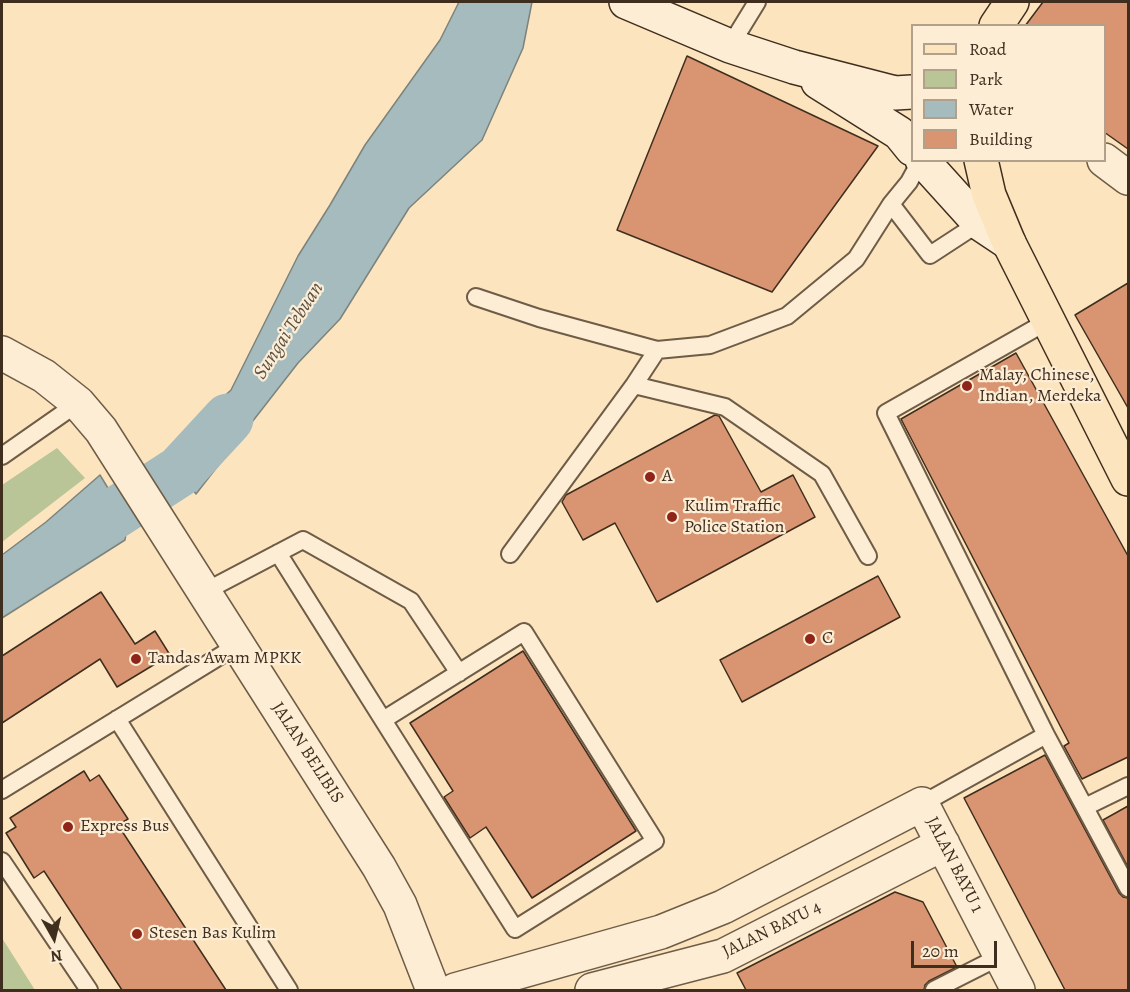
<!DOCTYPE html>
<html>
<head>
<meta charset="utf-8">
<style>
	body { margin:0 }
	#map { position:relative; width:1130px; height:992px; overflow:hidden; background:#fce4be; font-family:Alegreya,serif }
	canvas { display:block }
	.frame { position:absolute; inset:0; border:3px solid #3f2e1e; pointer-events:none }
	.legend { position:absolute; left:911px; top:24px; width:195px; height:138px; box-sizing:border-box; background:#fdedd5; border:2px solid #b1a18c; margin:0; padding:8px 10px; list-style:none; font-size:18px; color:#3f2e1e }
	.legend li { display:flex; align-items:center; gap:12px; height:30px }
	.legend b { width:30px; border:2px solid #b1a18c }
	.north { position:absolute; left:24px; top:908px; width:60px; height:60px; -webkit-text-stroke:4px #fdedd5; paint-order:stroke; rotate:172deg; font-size:16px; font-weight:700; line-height:24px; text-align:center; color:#3f2e1e }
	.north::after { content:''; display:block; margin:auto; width:21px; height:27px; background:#3f2e1e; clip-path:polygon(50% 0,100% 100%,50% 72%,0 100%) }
	.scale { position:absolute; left:911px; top:941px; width:86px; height:27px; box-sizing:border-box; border:3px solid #3f2e1e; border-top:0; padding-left:8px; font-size:18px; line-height:21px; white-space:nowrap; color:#3f2e1e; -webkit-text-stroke:4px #fdedd5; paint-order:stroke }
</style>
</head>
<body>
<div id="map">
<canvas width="1130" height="992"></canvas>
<div class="frame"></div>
<ul class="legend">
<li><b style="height:8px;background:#fce4be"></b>Road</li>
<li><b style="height:16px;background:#b9c596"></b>Park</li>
<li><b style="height:16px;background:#a5bbbd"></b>Water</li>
<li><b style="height:16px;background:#d99571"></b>Building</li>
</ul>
<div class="north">N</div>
<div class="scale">20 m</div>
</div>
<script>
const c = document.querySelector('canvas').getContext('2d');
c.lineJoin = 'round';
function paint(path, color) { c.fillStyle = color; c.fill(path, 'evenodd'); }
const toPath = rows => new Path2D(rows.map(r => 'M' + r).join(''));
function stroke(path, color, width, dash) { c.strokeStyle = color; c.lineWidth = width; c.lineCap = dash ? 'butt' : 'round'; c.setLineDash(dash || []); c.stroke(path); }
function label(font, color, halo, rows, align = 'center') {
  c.font = font + ' Alegreya,serif'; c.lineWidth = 4.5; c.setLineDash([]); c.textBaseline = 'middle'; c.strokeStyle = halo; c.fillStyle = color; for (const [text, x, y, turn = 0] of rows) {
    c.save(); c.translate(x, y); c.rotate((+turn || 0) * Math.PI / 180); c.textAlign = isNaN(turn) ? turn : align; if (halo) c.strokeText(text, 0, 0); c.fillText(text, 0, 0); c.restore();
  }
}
const green = toPath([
	[57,448,85,478,2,542,2,485],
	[2,938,35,990,2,990]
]);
const water = toPath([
	[459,2,532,2,523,48,482,140,409,208,340,319,298,363,196,494,166,451,231,390,298,256,330,205,365,145,440,40,459,2],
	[100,475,128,521,125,540,2,618,2,555,46,522,100,475]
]);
const river = toPath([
	[2,586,180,471,228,419]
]);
const building = toPath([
	[1043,2,1128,2,1128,149,1104,132,1104,26,1025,26,1043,2],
	[687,56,878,146,772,292,617,230,687,56],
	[1128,283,1128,408,1075,315,1128,283],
	[1016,353,1128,556,1128,757,1082,779,1064,746,1069,743,901,419,1016,353],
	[715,415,719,416,761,492,793,475,815,517,657,602,615,523,583,540,562,502,566,495,715,415],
	[878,576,900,617,742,702,720,660,878,576],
	[101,592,135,644,155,631,170,655,117,687,100,659,2,723,2,656,101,592],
	[523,651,636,831,532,898,486,827,470,838,444,797,453,791,410,723,523,651],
	[1045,755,1119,893,1123,897,1128,898,1128,990,1065,990,964,798,1045,755],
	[84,771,90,781,99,775,128,819,118,825,226,990,122,990,44,871,34,878,6,833,16,827,10,818,84,771],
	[1128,806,1128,867,1103,820,1128,806],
	[895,892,923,902,957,967,929,981,925,985,924,990,746,990,737,973,895,892]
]);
const service = toPath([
	[730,46,757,2],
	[891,204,930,255,979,223],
	[476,297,539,318,657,350,710,345,787,316,856,259,891,204,909,182,921,160],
	[1048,321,886,413,1046,735,1128,888],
	[634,385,725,407,822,474,868,556],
	[2,456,78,403],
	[278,553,383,720,515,929,655,841,524,632,383,720],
	[510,554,634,385,657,350],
	[204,592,303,540,411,601,459,673],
	[117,719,289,990],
	[2,790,238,645],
	[922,804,1046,735],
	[1085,807,1128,786],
	[2,861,89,990],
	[934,990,1001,956]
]);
const minor = toPath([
	[2,353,44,376,78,403,101,430,379,867,400,905,433,990],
	[455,990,661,932,723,907,922,804,1018,990],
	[592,990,723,956,943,844]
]);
const tertiary = toPath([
	[1104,160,1128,178]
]);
const secondary = toPath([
	[626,2,730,46,794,67,895,93,912,92],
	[818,82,899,133,912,149],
	[922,160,979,223,1009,243]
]);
const primary = toPath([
	[996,26,1012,2],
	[981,160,989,195,1009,243,1128,479]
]);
const markers = [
	[967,386,6,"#8f2418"],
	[650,477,6,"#8f2418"],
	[672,517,6,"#8f2418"],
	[810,639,6,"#8f2418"],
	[136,659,6,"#8f2418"],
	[68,827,6,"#8f2418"],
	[137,934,6,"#8f2418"]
];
const poiNames = [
	["Malay, Chinese,",979,376],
	["Indian, Merdeka",979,397],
	["A",662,477],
	["Kulim Traffic",684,507],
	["Police Station",684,528],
	["C",822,639],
	["Tandas Awam MPKK",148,659],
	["Express Bus",80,827],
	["Stesen Bas Kulim",149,934]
];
const streetNames = [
	["JALAN BELIBIS",307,753,57],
	["JALAN BAYU 1",954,865,63],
	["JALAN BAYU 4",772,930,-26]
];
const waterNames = [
	["Sungai Tebuan",289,331,-57]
];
paint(green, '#b9c596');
paint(water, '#a5bbbd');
stroke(water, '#7c837d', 1.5);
stroke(river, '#a5bbbd', 51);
paint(building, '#d99571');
stroke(building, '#3f2e1e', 1.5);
stroke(service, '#6e5c46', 20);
stroke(minor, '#6e5c46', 36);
stroke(tertiary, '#6e5c46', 36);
stroke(secondary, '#3f2e1e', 36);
stroke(primary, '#3f2e1e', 36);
stroke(service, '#fdedd5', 16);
stroke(minor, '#fdedd5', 33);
stroke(tertiary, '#fdedd5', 33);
stroke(secondary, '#fdedd5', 33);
stroke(primary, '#fce4be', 33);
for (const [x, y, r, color] of markers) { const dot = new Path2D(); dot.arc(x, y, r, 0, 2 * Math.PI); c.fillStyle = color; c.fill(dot); stroke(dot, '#fdedd5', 2); }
label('18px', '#3f2e1e', '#fdedd5', poiNames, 'left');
label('18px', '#3f2e1e', '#fdedd5', streetNames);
label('italic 20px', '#585146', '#fdedd5', waterNames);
</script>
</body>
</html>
